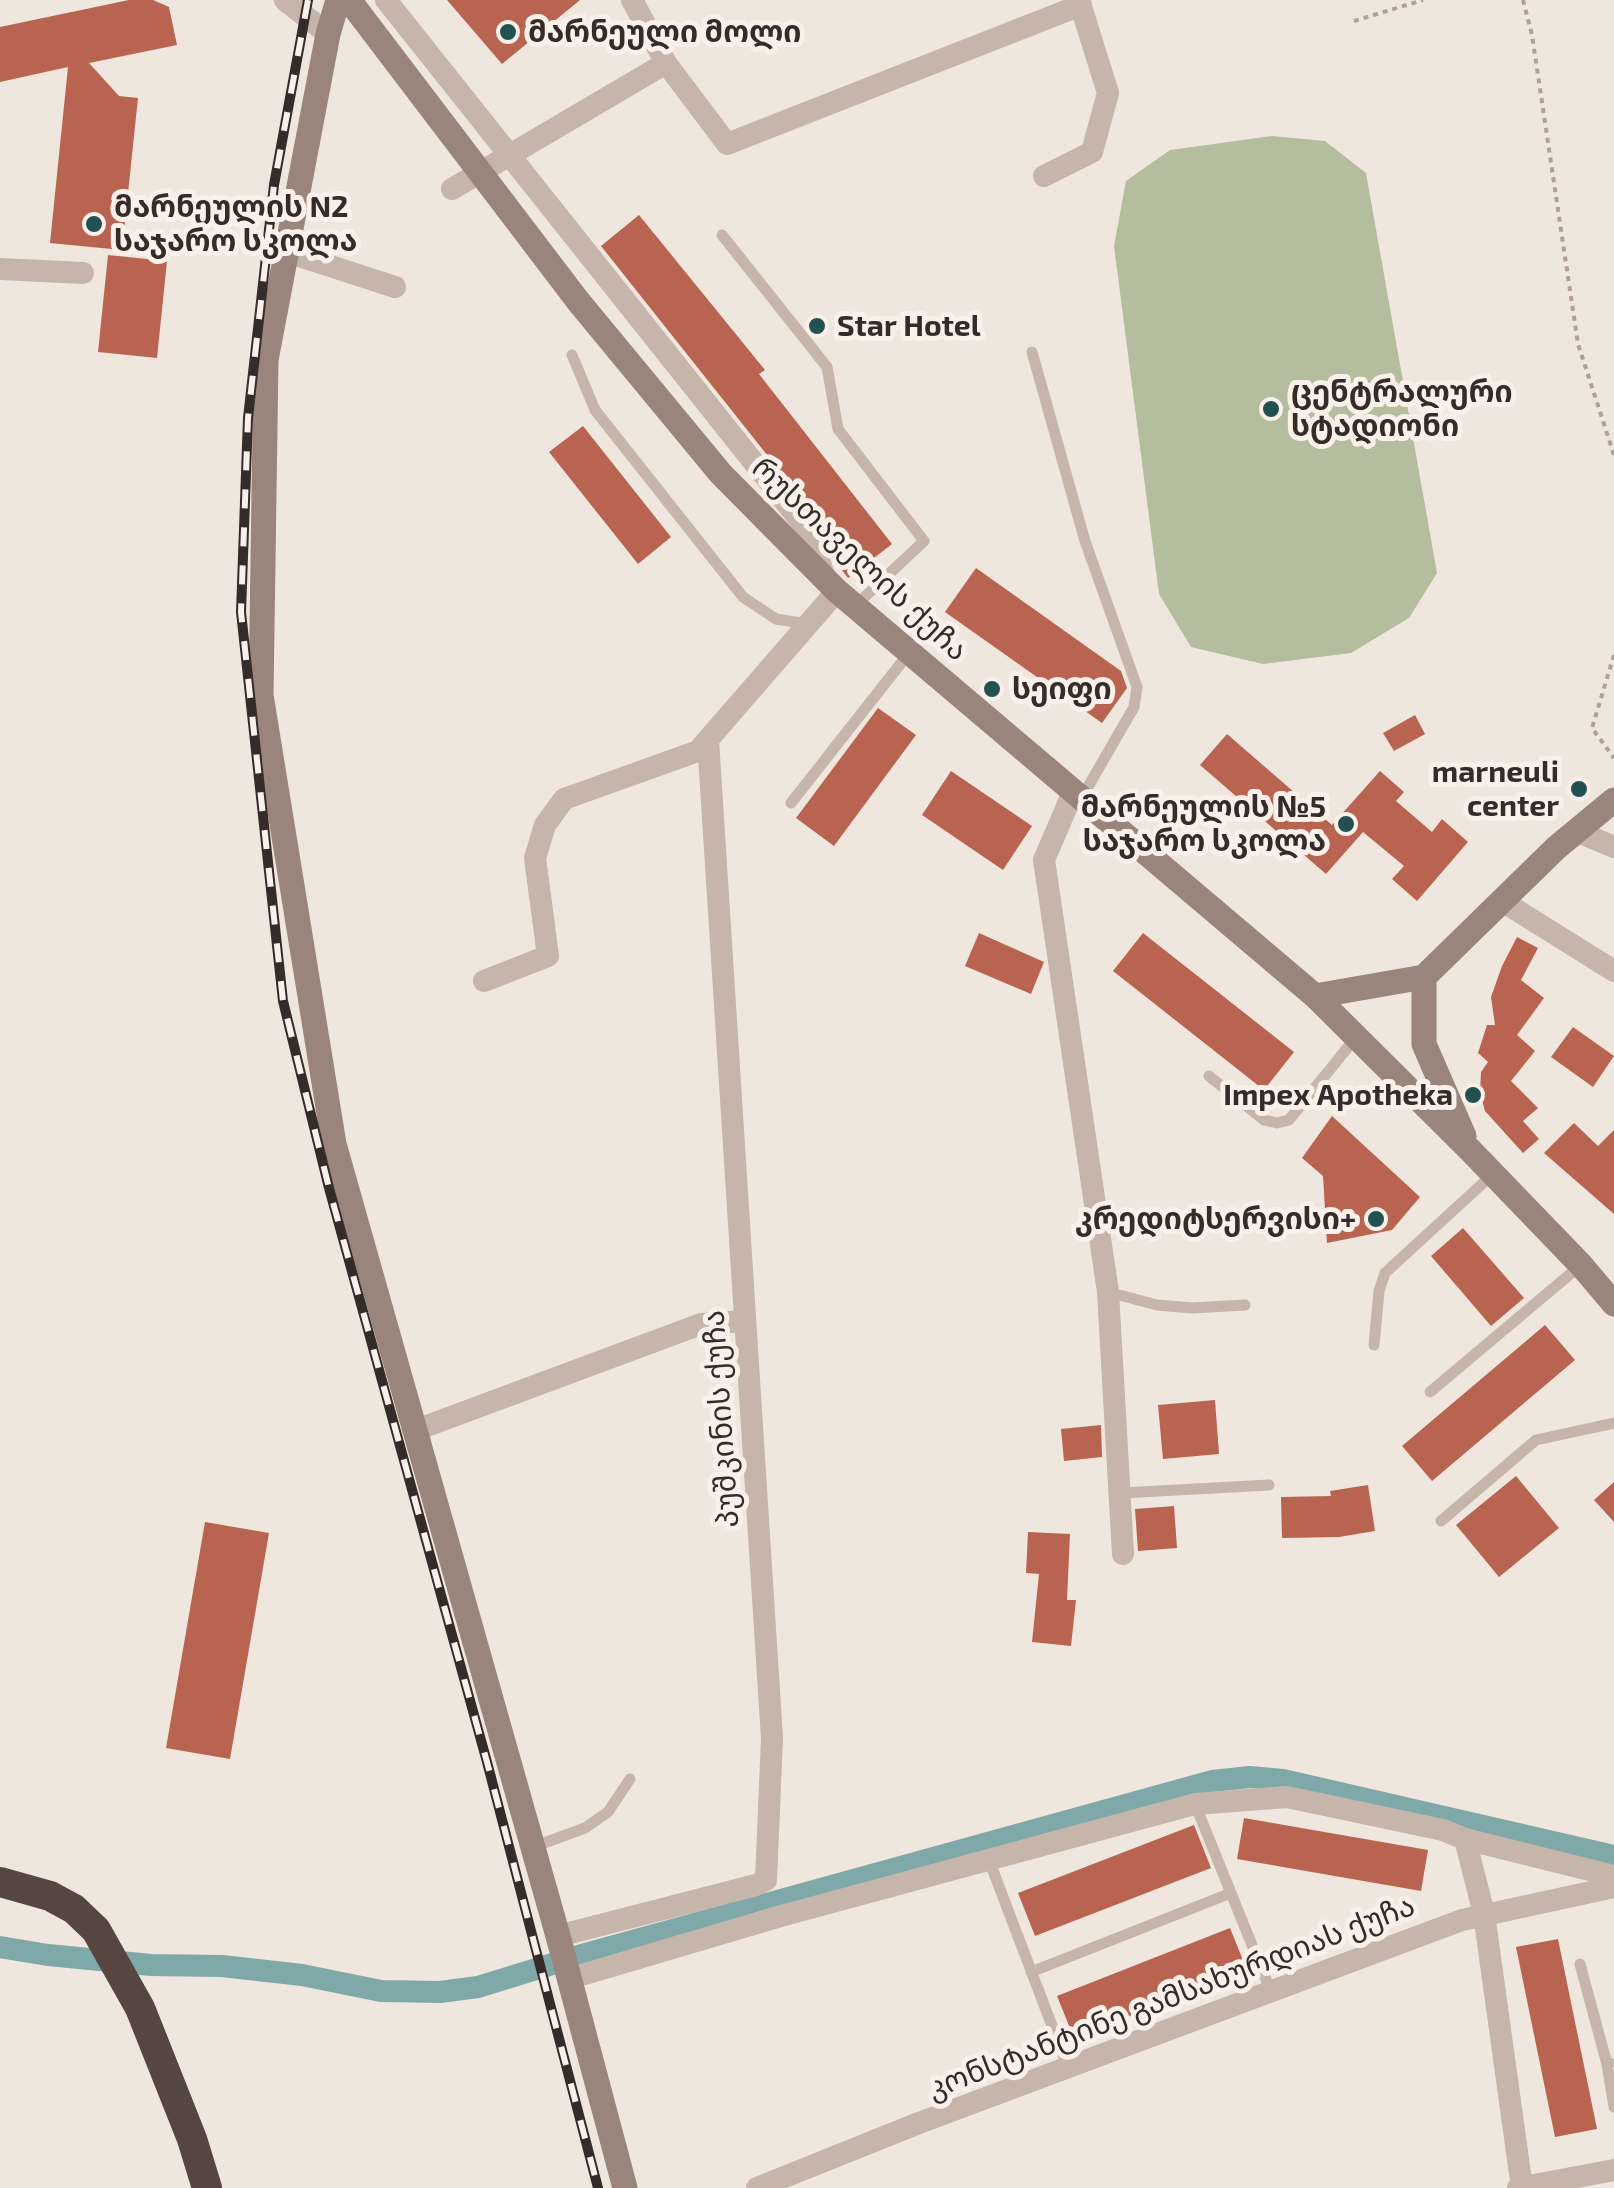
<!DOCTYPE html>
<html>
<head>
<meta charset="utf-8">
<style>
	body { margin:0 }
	canvas { display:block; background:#efe6dd }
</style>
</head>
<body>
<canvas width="1614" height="2188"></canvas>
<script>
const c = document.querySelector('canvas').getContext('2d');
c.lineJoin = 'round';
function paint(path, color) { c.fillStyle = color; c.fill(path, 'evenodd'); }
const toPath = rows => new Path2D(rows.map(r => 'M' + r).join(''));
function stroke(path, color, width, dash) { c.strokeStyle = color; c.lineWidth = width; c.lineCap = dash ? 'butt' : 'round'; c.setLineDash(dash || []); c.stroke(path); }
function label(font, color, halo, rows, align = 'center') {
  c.font = font + ' "Exo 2","Noto Sans Georgian",sans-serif'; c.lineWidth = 10; c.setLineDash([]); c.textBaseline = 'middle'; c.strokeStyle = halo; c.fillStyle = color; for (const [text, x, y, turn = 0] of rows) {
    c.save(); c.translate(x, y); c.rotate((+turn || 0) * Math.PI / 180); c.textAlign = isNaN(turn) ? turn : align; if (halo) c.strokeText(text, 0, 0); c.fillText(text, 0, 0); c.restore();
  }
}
const green = toPath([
	[1272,136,1325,141,1366,173,1437,573,1409,618,1351,653,1263,664,1191,647,1159,594,1114,246,1126,181,1170,150]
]);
const canal = toPath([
	[0,1947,48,1955,151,1965,222,1966,302,1975,381,1991,440,1992,478,1987,585,1954,1212,1781,1250,1777,1283,1780,1614,1856]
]);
const building = toPath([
	[129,0,153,0,169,7,177,45,89,63,119,96,138,98,122,250,50,243,68,67,0,82,0,27],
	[447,0,580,0,502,64],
	[639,215,765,370,759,374,892,544,848,578,835,561,827,536,814,514,601,246],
	[108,255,167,261,157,358,98,352],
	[583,426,671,537,638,564,549,452],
	[976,568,1121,671,1127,688,1102,723,945,612],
	[878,708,916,735,834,846,796,818],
	[1415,715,1425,734,1394,751,1383,733],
	[1227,734,1332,825,1380,771,1404,792,1396,801,1432,832,1442,819,1468,842,1417,901,1392,879,1404,866,1363,832,1326,874,1200,765],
	[951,771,1032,826,1003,870,922,815],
	[979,933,1044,962,1031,994,965,966],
	[1143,933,1294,1052,1264,1090,1113,971],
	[1517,937,1538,948,1521,980,1544,998,1517,1035,1535,1051,1511,1081,1538,1108,1523,1121,1539,1139,1523,1153,1485,1111,1480,1093,1481,1072,1488,1062,1478,1053,1487,1025,1495,1025,1491,997,1502,966],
	[1573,1027,1614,1056,1593,1087,1551,1057],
	[1332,1116,1420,1197,1392,1230,1327,1243,1323,1176,1302,1158],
	[1574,1123,1598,1146,1614,1130,1614,1214,1544,1153],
	[1463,1228,1524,1298,1491,1326,1431,1256],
	[1545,1325,1575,1360,1432,1481,1402,1446],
	[1215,1400,1219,1454,1163,1459,1158,1405],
	[1101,1425,1102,1457,1064,1461,1061,1429],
	[1516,1476,1559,1528,1499,1577,1456,1525],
	[1614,1482,1614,1522,1594,1500],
	[1368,1485,1375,1531,1339,1537,1282,1538,1281,1497,1331,1496,1330,1491],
	[1174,1506,1177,1548,1138,1551,1135,1509],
	[205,1522,269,1533,230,1759,166,1748],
	[1028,1532,1070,1534,1067,1600,1076,1600,1071,1646,1032,1642,1039,1574,1026,1573],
	[1244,1818,1428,1850,1421,1891,1237,1859],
	[1194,1825,1211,1868,1035,1936,1018,1893],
	[1230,1928,1247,1970,1074,2038,1057,1996],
	[1558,1939,1597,2129,1555,2137,1516,1947]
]);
const path = toPath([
	[1523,0,1532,35,1578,344,1614,455],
	[1354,21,1423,0],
	[1614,655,1592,728,1614,758]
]);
const lane = toPath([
	[722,235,827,367,838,429,924,541,855,606],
	[1032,352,1085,541,1137,687,1134,707,1081,799],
	[572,355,595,410,743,597,776,619,808,624],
	[791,803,909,653],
	[1209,1076,1264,1120,1277,1123,1289,1120,1357,1036],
	[1108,1292,1157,1305,1192,1308,1245,1305],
	[1374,1345,1379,1291,1385,1273,1493,1174],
	[1430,1392,1581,1265],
	[1121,1493,1269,1485],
	[1441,1521,1536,1440,1614,1423],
	[1195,1804,1271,1992],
	[533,1847,585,1828,608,1812,630,1779],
	[989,1860,1068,2068],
	[1580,1964,1607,2064],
	[1031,1972,1231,1893],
	[1610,2063,1607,2064,1614,2107]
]);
const street = toPath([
	[285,0,328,34],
	[386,0,802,523,814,543,825,579],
	[632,0,666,63,727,144,1081,5],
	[1044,176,1092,152,1108,93,1079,0],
	[452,189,666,63],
	[287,252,395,287],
	[0,269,83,273],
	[1073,792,1044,860,1108,1292,1123,1554],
	[1576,831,1614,847],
	[1502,901,1614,971],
	[484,981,548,956,535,858,545,825,564,799,698,751,837,591],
	[416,1430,701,1324,745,1321],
	[1465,1839,1484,1914,1522,2188],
	[558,1936,756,1885,766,1880,772,1738,708,740],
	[568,1979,781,1916,1195,1804,1287,1797,1443,1830,1465,1839,1614,1876],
	[757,2188,919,2123,1462,1920,1614,1887],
	[1518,2188,1614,2170]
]);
const secondary = toPath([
	[338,0,328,34,266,360,261,695,334,1144,558,1936,625,2188],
	[654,393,721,474,837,591,1315,996,1470,1150,1581,1265,1614,1304],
	[1424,977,1424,1044,1464,1136],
	[1315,996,1424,977,1556,848,1614,800]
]);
const highway = toPath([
	[0,1882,50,1896,74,1909,96,1930,140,2008,192,2139,207,2188]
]);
const rail = toPath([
	[308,0,274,185,248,418,241,612,283,1001,329,1188,487,1762,598,2188]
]);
const secondaryBridge = toPath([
	[349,0,578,301,654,393]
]);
const markers = [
	[508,32,10,"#235152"],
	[94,224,10,"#235152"],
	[817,326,10,"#235152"],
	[1271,409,10,"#235152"],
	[992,689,10,"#235152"],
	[1579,789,10,"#235152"],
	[1346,824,10,"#235152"],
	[1473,1095,10,"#235152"],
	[1376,1219,10,"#235152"]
];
const poiNames = [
	["მარნეული მოლი",528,32],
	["მარნეულის N2",114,207],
	["საჯარო სკოლა",114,241],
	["Star Hotel",837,326],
	["ცენტრალური",1291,392],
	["სტადიონი",1291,426],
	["სეიფი",1012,689],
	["marneuli",1559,772,"right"],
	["center",1559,806,"right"],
	["მარნეულის №5",1326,807,"right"],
	["საჯარო სკოლა",1326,841,"right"],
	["Impex Apotheka",1453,1095,"right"],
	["კრედიტსერვისი+",1356,1219,"right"]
];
const streetNames = [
	["რუსთაველის ქუჩა",860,559,43],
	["პუშკინის ქუჩა",721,1419,-94],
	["კონსტანტინე გამსახურდიას ქუჩა",1171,1997,-21]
];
paint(green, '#b4bd9e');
stroke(canal, '#7fa9a9', 22);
paint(building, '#b96451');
stroke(path, '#b29f95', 4, [5, 5]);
stroke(lane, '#c6b5aa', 11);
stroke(street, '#c6b5aa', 22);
stroke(secondary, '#9a857c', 25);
stroke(highway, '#554641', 30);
stroke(rail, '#352c29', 10);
stroke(rail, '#f8f0e9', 6, [19]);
stroke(secondaryBridge, '#9a857c', 25);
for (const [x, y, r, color] of markers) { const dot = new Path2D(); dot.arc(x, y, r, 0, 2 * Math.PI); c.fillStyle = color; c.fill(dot); stroke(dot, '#f8f0e9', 4); }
label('bold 30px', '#352c29', '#f8f0e9', poiNames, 'left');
label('30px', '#352c29', '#f8f0e9', streetNames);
</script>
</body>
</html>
